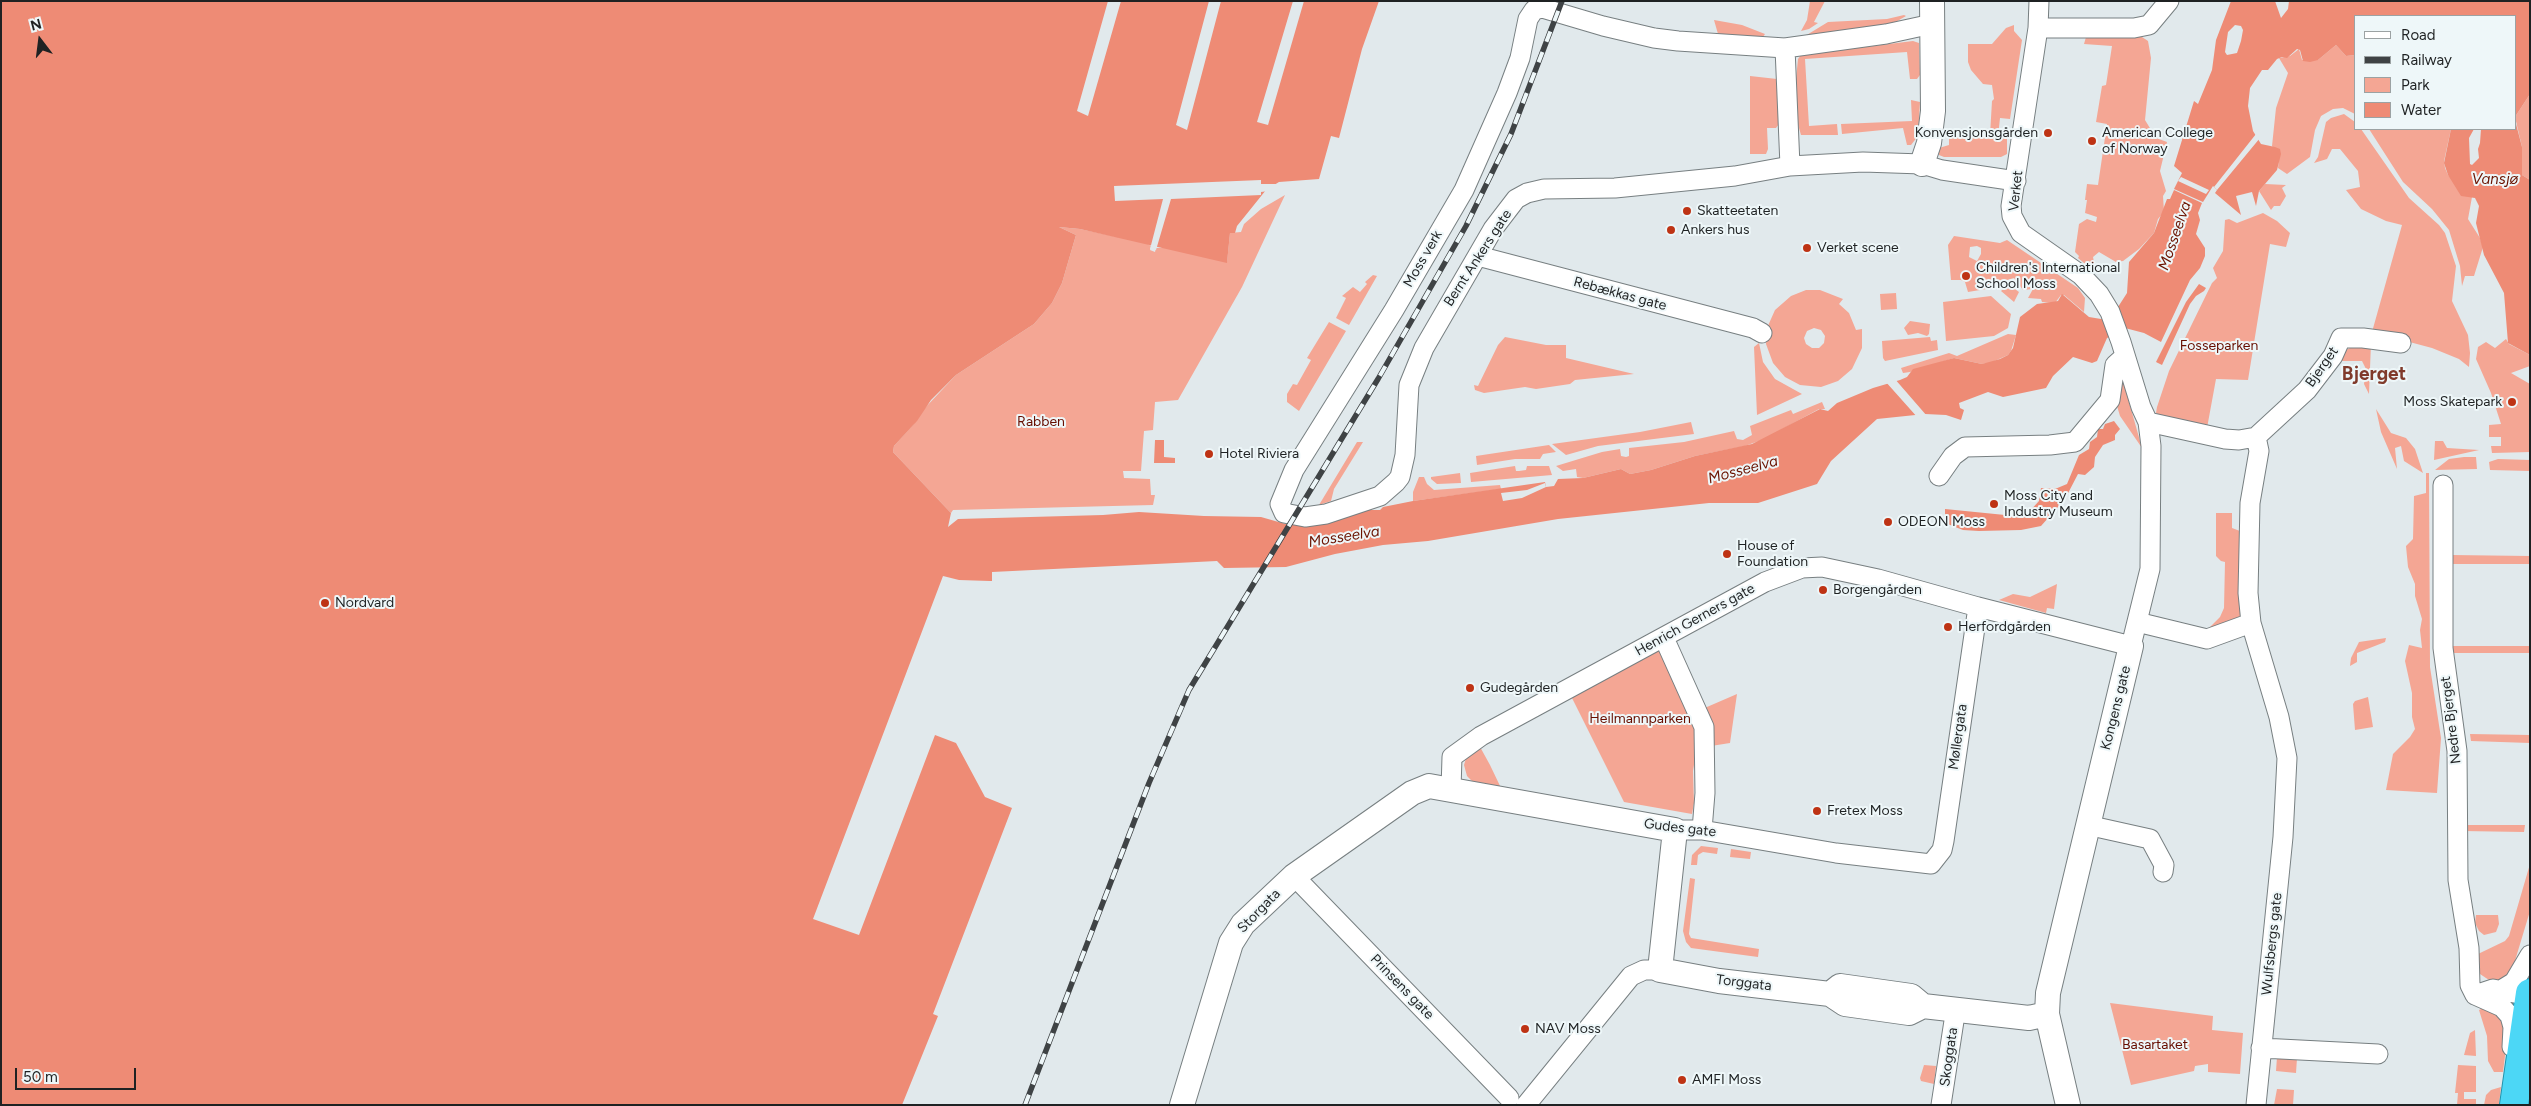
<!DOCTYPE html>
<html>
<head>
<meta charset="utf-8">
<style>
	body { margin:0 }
	#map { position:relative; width:2531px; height:1106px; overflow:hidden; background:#e1e9ec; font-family:Figtree,sans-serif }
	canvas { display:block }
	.frame { position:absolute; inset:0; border:2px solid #1f2223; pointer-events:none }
	.legend { position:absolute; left:2354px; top:15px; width:162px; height:115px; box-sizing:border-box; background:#eef7f9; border:1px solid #9ba2a3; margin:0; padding:6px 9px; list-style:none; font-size:15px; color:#1f2223 }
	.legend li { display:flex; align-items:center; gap:10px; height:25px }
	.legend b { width:25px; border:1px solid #9ba2a3 }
	.north { position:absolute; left:15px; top:15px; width:50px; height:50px; -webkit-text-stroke:4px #eef7f9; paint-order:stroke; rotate:345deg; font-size:14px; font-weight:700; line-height:20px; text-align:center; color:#1f2223 }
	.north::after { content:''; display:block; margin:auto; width:18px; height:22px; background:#1f2223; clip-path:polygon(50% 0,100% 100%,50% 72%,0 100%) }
	.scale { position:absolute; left:15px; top:1068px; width:121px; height:22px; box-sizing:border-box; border:2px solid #1f2223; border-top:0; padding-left:6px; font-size:15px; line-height:18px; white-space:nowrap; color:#1f2223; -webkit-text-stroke:4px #eef7f9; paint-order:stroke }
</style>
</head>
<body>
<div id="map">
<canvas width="2531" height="1106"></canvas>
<div class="frame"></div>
<ul class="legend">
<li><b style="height:6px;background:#fff"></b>Road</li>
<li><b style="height:6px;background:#3f4345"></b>Railway</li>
<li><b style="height:14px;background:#f4a694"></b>Park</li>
<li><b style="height:14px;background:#ee8b75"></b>Water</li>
</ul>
<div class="north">N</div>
<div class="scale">50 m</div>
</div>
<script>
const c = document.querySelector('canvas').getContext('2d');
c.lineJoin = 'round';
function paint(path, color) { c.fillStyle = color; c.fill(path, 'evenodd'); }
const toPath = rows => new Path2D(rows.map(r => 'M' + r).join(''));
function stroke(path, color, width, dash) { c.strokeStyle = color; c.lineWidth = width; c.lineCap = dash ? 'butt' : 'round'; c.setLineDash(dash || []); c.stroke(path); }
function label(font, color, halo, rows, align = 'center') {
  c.font = font + ' Figtree,sans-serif'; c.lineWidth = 4; c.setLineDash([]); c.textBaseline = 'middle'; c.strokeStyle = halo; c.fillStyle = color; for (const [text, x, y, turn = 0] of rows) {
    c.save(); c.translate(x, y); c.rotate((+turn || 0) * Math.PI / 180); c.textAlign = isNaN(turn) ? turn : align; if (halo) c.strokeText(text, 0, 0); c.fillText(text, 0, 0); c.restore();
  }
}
const green = toPath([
	[1810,1,1825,1,1814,22,1818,23,1809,29,1801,31,1807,20],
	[1904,15,1906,16,1894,23,1805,36,1828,22,1887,19],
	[1714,20,1742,25,1765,34,1763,37,1718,34],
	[2014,25,2014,31,2022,40,2010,119,2000,118,1998,137,2007,139,2007,154,2001,157,1944,157,1939,155,1939,148,1949,145,1949,137,1953,134,1990,135,1992,101,1994,99,1992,85,1983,84,1971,70,1968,62,1968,44,1992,44,2006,28],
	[2139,35,2148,41,2151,58,2145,120,2156,138,2167,142,2160,171,2166,191,2163,196,2164,212,2158,219,2154,233,2139,249,2123,261,2116,262,2099,252,2093,257,2096,273,2078,258,2079,256,2075,252,2079,224,2087,219,2096,222,2097,217,2085,213,2087,200,2085,200,2087,184,2098,185,2107,124,2096,122,2102,86,2106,85,2112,46,2084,44,2086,37],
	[1913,41,1919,43,1920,75,1917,79,1910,79,1907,52,1805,59,1809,126,1837,124,1838,135,1801,135,1797,121,1796,79,1798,59,1801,55],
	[2336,45,2346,56,2355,55,2355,114,2343,108,2333,109,2321,116,2315,130,2310,157,2287,174,2278,168,2279,159,2272,146,2276,108,2288,73,2279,58,2290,56,2299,49,2302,60,2318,60],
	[1750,76,1777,79,1779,124,1776,128,1767,128,1768,149,1766,154,1750,154],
	[2530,94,2530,180,2522,175,2522,147,2515,117],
	[1911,100,1920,102,1918,136,1911,145,1907,145,1903,128,1842,134,1841,124,1912,121],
	[2344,114,2355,122,2355,129,2361,129,2409,198,2439,225,2445,233,2456,266,2452,301,2468,335,2470,353,2469,367,2459,359,2432,348,2372,332,2402,225,2386,221,2361,209,2346,190,2360,187,2358,171,2340,149,2332,149,2327,159,2314,163,2318,157,2326,122,2331,118],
	[2369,129,2451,129,2444,161,2445,168,2448,175,2472,197,2468,219,2480,238,2483,247,2474,276,2465,276,2462,286,2460,266,2449,230,2432,209,2403,182],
	[2265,184,2286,185,2282,188,2286,196,2280,206,2274,206,2271,210,2259,191],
	[1285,195,1242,287,1178,400,1155,402,1153,430,1144,431,1141,471,1123,471,1124,478,1150,479,1151,495,1155,495,1153,505,953,510,951,513,893,452,894,446,913,425,923,410,956,375,1034,324,1052,303,1062,283,1076,235,1059,227,1080,229,1146,243,1151,246,1150,250,1155,252,1156,248,1168,248,1227,262,1230,233,1241,232,1244,224,1261,209],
	[2263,213,2277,221,2290,233,2286,247,2270,244,2248,380,2216,379,2207,428,2161,416,2156,413,2157,407,2169,371,2212,283,2217,278,2213,268,2223,251,2225,220,2229,219,2237,223],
	[1954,236,2000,243,2007,240,2078,288,2085,298,2084,312,2064,295,2061,295,2055,303,2042,302,2041,299,2028,298,2033,289,2023,290,2014,278,2000,282,1992,288,1968,292,1965,282,1961,280,1951,280,1948,245],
	[1977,246,1981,248,1981,254,1977,261,1969,257,1970,247],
	[1373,275,1377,276,1349,325,1336,318,1346,298,1342,296,1353,287,1360,292,1367,284,1365,282],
	[2008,284,2019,292,2014,302,2001,291],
	[1806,290,1820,290,1843,299,1839,304,1849,313,1856,330,1862,329,1862,348,1852,369,1838,381,1821,387,1800,385,1785,377,1773,363,1766,344,1767,328,1775,310,1791,296],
	[1814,328,1821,330,1825,336,1824,343,1819,348,1812,348,1806,344,1804,338,1807,331],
	[1896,293,1897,309,1881,310,1880,294],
	[1991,296,2011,314,2008,328,1994,336,1946,341,1943,302],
	[1910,321,1930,324,1929,334,1927,336,1918,333,1908,335,1904,328],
	[1329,322,1346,331,1299,411,1287,402,1287,394,1293,384,1297,385,1311,360,1307,358],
	[2008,334,2016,335,2011,351,2008,355,1990,363,1982,364,1954,358,1910,372,1903,373,1901,368,1949,353,1957,356],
	[1505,337,1546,345,1566,345,1566,358,1634,374,1575,380,1570,384,1536,389,1525,387,1484,393,1475,390,1474,385,1478,386,1498,345],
	[1930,337,1931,341,1937,340,1938,350,1885,361,1883,358,1882,341],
	[2506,339,2509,344,2530,355,2530,366,2511,373,2530,384,2530,452,2492,453,2491,446,2501,446,2501,437,2489,437,2489,425,2501,424,2491,393,2476,359,2478,347,2486,342,2495,348],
	[2362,342,2371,343,2369,394,2364,384,2366,369,2362,361,2341,361,2344,351],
	[1759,343,1763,362,1775,379,1802,394,1757,415,1754,347],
	[2121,369,2129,402,2142,448,2120,416,2117,406,2115,397],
	[1822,402,1825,409,1819,409,1764,439,1745,446,1695,456,1651,470,1630,474,1621,469,1583,478,1577,477,1576,469,1563,471,1556,466,1602,452,1620,449,1621,456,1626,457,1629,456,1629,448,1684,442,1734,431,1737,439,1743,440,1752,435,1750,426,1791,410,1793,414],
	[2376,409,2391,433,2406,438,2415,449,2423,473,2404,461,2401,446,2395,448,2397,469,2381,432],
	[1691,422,1694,434,1598,446,1566,455,1552,444,1640,432],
	[2435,441,2443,441,2447,448,2479,450,2434,460],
	[1357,442,1363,442,1334,489,1331,501,1319,505],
	[1549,445,1556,452,1543,454,1540,459,1515,459,1477,465,1476,456],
	[2464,457,2476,457,2477,469,2435,470,2449,459],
	[2498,459,2530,460,2530,471,2490,470,2489,462],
	[1515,466,1516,471,1519,471,1526,470,1527,466,1549,466,1552,475,1471,482,1470,473],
	[1460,473,1461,483,1437,484,1431,479,1431,477],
	[2426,473,2429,473,2430,667,2441,738,2437,793,2386,790,2393,754,2410,737,2415,729,2412,717,2412,693,2405,661,2409,645,2422,648,2420,630,2422,619,2415,596,2415,584,2408,567,2406,546,2413,539,2414,496,2426,493],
	[1419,477,1424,477,1427,484,1434,490,1500,485,1501,489,1413,501,1413,492],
	[2216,513,2232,513,2232,528,2240,531,2241,618,2210,631,2209,628,2220,617,2224,608,2225,562,2221,561,2216,556],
	[2451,555,2530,556,2530,564,2451,564],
	[2057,584,2054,609,2047,608,2046,613,1999,600,2013,594,2030,597],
	[2386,638,2385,642,2357,653,2357,662,2350,666,2351,658,2359,642],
	[1666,646,1700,728,1693,771,1694,803,1692,814,1624,802,1571,696],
	[2450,646,2530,646,2530,653,2450,653],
	[1737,694,1730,743,1711,746,1700,710],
	[2368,697,2373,727,2355,730,2353,704,2355,701],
	[2470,734,2530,735,2530,743,2471,741],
	[1479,745,1490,765,1501,788,1474,783,1467,776,1464,765,1467,755],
	[2462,825,2525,825,2524,832,2462,831],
	[1701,846,1718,848,1717,854,1703,852,1698,855,1697,865,1691,865,1692,855],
	[1731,849,1751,852,1750,859,1730,857],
	[2530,864,2530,911,2511,974,2497,982,2489,980,2480,974,2478,954,2505,941,2509,936],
	[1690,878,1695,879,1689,934,1691,938,1759,949,1758,957,1691,948,1686,942,1683,931],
	[2476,915,2498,915,2499,924,2496,932,2484,935,2479,931,2475,923],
	[2110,1003,2213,1016,2212,1030,2243,1033,2240,1074,2208,1072,2208,1064,2195,1066,2194,1071,2131,1085],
	[2485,1007,2500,1013,2508,1032,2503,1072,2494,1072,2488,1061,2487,1036,2479,1010],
	[2475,1030,2476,1056,2464,1055,2470,1033],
	[2277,1057,2297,1058,2296,1073,2276,1071],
	[1924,1065,1936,1066,1934,1084,1921,1081,1920,1078],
	[2458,1065,2476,1066,2476,1092,2464,1092,2464,1099,2476,1099,2476,1105,2457,1105,2458,1093,2455,1093],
	[2501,1087,2499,1105,2484,1105,2486,1095,2491,1090],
	[2277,1089,2294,1090,2293,1105,2274,1105]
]);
const water = toPath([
	[1,1,1379,1,1362,49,1339,138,1331,136,1319,179,1279,182,1266,190,1237,226,1235,233,1230,233,1227,263,1080,229,1059,227,1076,235,1062,283,1052,303,1034,324,956,375,931,400,917,421,894,446,893,452,951,513,948,527,958,519,1103,515,1139,512,1204,516,1261,517,1289,525,1321,524,1369,510,1380,510,1383,507,1413,501,1545,482,1546,487,1554,486,1558,479,1583,478,1621,469,1630,474,1651,470,1695,456,1752,444,1820,409,1828,411,1837,403,1873,388,1900,380,1907,377,1913,369,1954,358,1982,364,2000,359,2008,355,2013,348,2020,317,2037,304,2058,301,2062,294,2089,317,2101,319,2118,307,2127,293,2129,262,2154,233,2167,199,2170,199,2174,190,2202,203,2198,213,2200,220,2196,234,2205,248,2205,256,2200,268,2190,280,2161,342,2144,333,2125,328,2125,330,2107,338,2097,361,2092,363,2073,357,2053,376,2046,388,2003,397,1988,392,1959,403,1960,408,1964,410,1961,420,1946,415,1925,414,1877,419,1831,461,1817,484,1758,503,1709,503,1558,519,1428,541,1383,545,1335,554,1286,567,1224,568,1217,561,992,572,992,581,990,581,959,580,943,576,813,919,859,935,935,735,956,743,985,797,1012,808,933,1014,938,1016,902,1105,1,1105],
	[2231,1,2275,1,2281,18,2288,9,2289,1,2530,1,2530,94,2515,117,2515,16,2355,16,2355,55,2346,56,2336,45,2318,60,2310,62,2303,61,2300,50,2297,49,2287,58,2282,57,2277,59,2268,70,2262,70,2250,88,2248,106,2253,131,2261,144,2275,147,2280,149,2281,154,2277,170,2259,191,2256,206,2252,192,2236,196,2241,215,2215,193,2217,190,2213,186,2203,202,2174,189,2182,173,2174,166,2194,101,2198,104,2212,70,2216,40],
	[2235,25,2241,26,2243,30,2241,41,2237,53,2227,55,2225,52,2228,32],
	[2515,120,2522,147,2522,175,2530,180,2530,355,2508,343,2504,293,2484,255,2476,223,2479,206,2475,198,2461,196,2448,175,2444,163,2451,129,2474,129,2469,138,2470,164,2472,165,2479,158,2478,149,2480,143,2481,129,2515,129],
	[2199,284,2206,288,2204,291,2196,296,2190,304,2162,365,2156,362,2186,302],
	[2114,421,2120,429,2115,435,2115,440,2103,445,2095,457,2094,467,2085,475,2078,474,2065,499,2041,526,2021,530,1979,531,1963,530,1945,523,1945,509,2005,515,2027,514,2039,501,2041,488,2055,489,2067,484,2079,455,2089,449,2090,442,2097,437,2098,429,2103,429,2105,424],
	[1155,440,1164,440,1164,457,1175,458,1175,463,1154,463]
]);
const pier = toPath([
	[1108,1,1121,1,1088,116,1077,111],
	[1209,1,1221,1,1187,130,1176,125],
	[1293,1,1304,1,1268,125,1257,122],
	[2256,134,2260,138,2217,190,2214,187],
	[2181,177,2209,190,2206,194,2178,181],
	[1261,180,1261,184,1285,184,1274,187,1269,191,1261,192,1261,195,1171,199,1156,250,1150,249,1163,199,1115,201,1114,186],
	[1894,378,1927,416,1927,417,1918,418,1885,381],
	[1545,483,1546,487,1522,498,1503,501,1501,493,1527,490]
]);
const minor = toPath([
	[1540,1,1542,8,1534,10,1528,19,1520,58,1507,93,1464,190,1394,310,1294,470,1280,504,1284,513,1305,517,1326,514,1380,496,1396,482,1400,477,1405,455,1409,385,1424,348,1493,229,1516,199,1527,193,1544,189,1615,188,1735,176,1790,166,1863,162,1922,164,1942,170,2016,181],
	[1542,8,1603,26,1654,38,1678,41,1785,48,1886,34,1932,24],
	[2038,28,2134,28,2149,25,2169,1],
	[1785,48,1790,166],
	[1478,256,1753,328,1762,333],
	[2148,422,2225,439,2239,440,2256,437,2307,390,2333,356,2341,338,2363,338,2401,343],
	[1939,476,1953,456,1965,447,2050,445,2075,442,2110,400,2115,365,2125,356],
	[2443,485,2443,648,2457,751,2458,880,2469,948,2470,985,2475,995],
	[2137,622,2207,639,2251,623],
	[1664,638,1704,727,1705,793,1702,830],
	[1451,789,1452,757,1481,736,1765,582,1802,568,1822,567,1878,579,1978,607,2131,646,2150,569,2151,446,2148,422,2141,407,2121,342,2110,312,2099,294,2081,275,2021,233,2012,216,2011,206,2038,28,2039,1],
	[2087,825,2150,839,2164,865,2163,872],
	[1675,830,1702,830,1836,853,1931,864,1942,850,1944,841,1978,607],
	[1294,876,1509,1098],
	[2501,990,2514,982,2530,955],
	[2475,995,2502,1007,2510,1016,2513,1027,2512,1047],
	[2475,995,2493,989,2530,996],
	[2261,1048,2378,1054],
	[1526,1105,1631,976,1644,970,1660,970],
	[1941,1105,1956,1008],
	[2256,1105,2283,837,2287,758,2279,717,2251,623,2248,593,2250,503,2259,451,2256,437]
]);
const tertiary = toPath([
	[1922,164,1929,143,1933,111,1932,1],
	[1830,994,1840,986,1911,996,1923,1006],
	[1182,1105,1231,943,1243,924,1294,876,1412,793,1429,786,1675,830,1660,970,1719,981,1830,994,1845,1004,1909,1013,1923,1006,2029,1018,2047,1014],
	[2068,1105,2047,1014,2048,993,2131,646]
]);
const trunk = toPath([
	[2514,1105,2530,993]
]);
const rail = toPath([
	[1025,1105,1149,783,1189,690,1378,379,1466,226,1511,134,1562,1]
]);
const markers = [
	[2048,133,5,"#be3314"],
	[2092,141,5,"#be3314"],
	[1687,211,5,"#be3314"],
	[1671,230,5,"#be3314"],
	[1807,248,5,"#be3314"],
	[1966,276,5,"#be3314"],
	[2512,402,5,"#be3314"],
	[1209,454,5,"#be3314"],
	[1994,504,5,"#be3314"],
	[1888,522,5,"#be3314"],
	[1727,554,5,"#be3314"],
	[1823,590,5,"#be3314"],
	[325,603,5,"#be3314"],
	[1948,627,5,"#be3314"],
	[1470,688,5,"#be3314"],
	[1817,811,5,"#be3314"],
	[1525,1029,5,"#be3314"],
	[1682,1080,5,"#be3314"]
];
const poiNames = [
	["Konvensjonsgården",2038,133,"right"],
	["American College",2102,133],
	["of Norway",2102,149],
	["Skatteetaten",1697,211],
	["Ankers hus",1681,230],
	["Verket scene",1817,248],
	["Children's International",1976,268],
	["School Moss",1976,284],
	["Moss Skatepark",2502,402,"right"],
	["Hotel Riviera",1219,454],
	["Moss City and",2004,496],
	["Industry Museum",2004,512],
	["ODEON Moss",1898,522],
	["House of",1737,546],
	["Foundation",1737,562],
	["Borgengården",1833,590],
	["Nordvard",335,603],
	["Herfordgården",1958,627],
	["Gudegården",1480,688],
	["Fretex Moss",1827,811],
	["NAV Moss",1535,1029],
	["AMFI Moss",1692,1080]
];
const streetNames = [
	["Verket",2016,191,-84],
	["Bernt Ankers gate",1478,258,-57],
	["Moss verk",1423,259,-60],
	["Rebækkas gate",1620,294,15],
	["Bjerget",2322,367,-55],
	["Henrich Gerners gate",1695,620,-29],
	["Kongens gate",2116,708,-76],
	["Nedre Bjerget",2451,720,-97],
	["Møllergata",1958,737,-82],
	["Gudes gate",1680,828,7],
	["Storgata",1259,911,-46],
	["Wulfsbergs gate",2272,944,-84],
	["Torggata",1744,983,7],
	["Prinsens gate",1402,987,46],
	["Skoggata",1949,1057,-82]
];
const parkNames = [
	["Fosseparken",2219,346],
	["Rabben",1041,422],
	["Heilmannparken",1640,719],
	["Basartaket",2155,1045]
];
const waterNames = [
	["Vansjø",2495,180],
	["Mosseelva",2175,236,-71],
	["Mosseelva",1743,470,-15],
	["Mosseelva",1344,537,-9]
];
const districtNames = [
	["Bjerget",2374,374]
];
paint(green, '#f4a694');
paint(water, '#ee8b75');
paint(pier, '#e1e9ec');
stroke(minor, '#777f81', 21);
stroke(tertiary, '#777f81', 26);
stroke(trunk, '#2091ab', 30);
stroke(minor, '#fff', 19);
stroke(tertiary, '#fff', 24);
stroke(trunk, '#4cd7f6', 28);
stroke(rail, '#3f4345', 5.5);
stroke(rail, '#eef7f9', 4, [11]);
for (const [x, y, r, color] of markers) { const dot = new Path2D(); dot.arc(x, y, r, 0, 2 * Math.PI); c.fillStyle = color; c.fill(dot); stroke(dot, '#eef7f9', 2); }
label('14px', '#1f2223', '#eef7f9', poiNames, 'left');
label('14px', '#1f2223', '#eef7f9', streetNames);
label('14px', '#670e00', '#eef7f9', parkNames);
label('italic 15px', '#6b1300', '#eef7f9', waterNames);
label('bold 19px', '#803a2b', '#eef7f9', districtNames);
</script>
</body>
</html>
